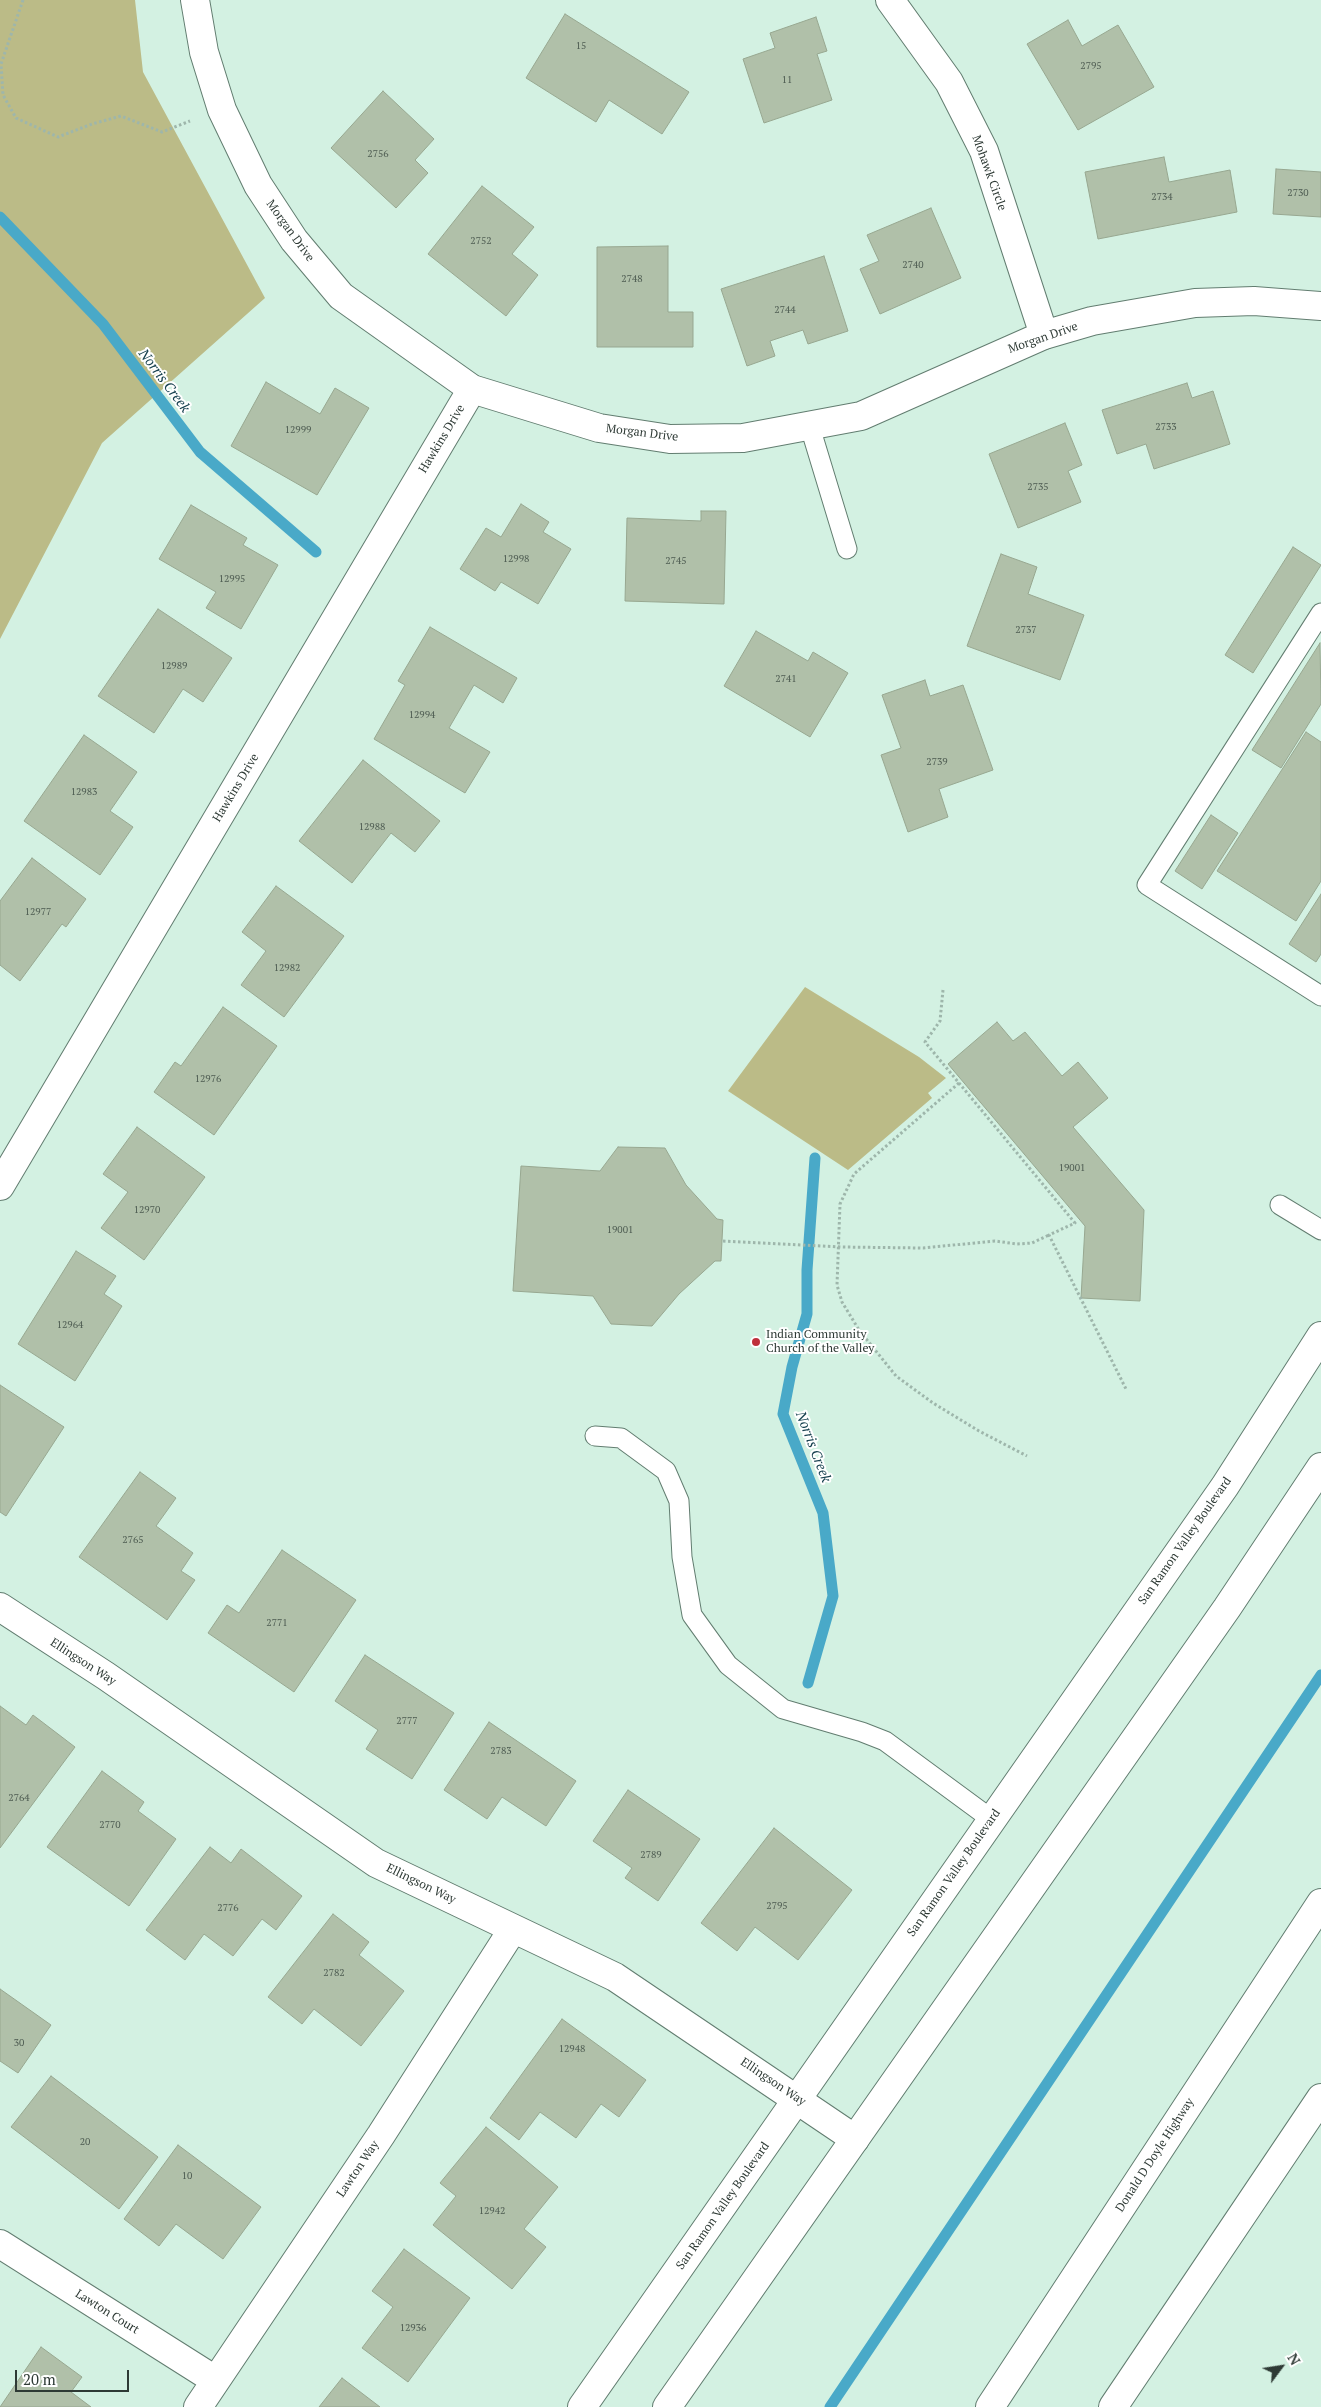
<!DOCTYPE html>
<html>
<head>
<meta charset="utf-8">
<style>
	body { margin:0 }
	#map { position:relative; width:1321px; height:2407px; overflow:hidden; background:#d3f1e2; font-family:"PT Serif",serif }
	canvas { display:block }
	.north { position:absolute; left:1256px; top:2342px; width:50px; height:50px; -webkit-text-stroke:4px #fff; paint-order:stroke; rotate:59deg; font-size:14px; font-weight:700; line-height:20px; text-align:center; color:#2e3a35 }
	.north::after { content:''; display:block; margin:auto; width:18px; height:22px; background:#2e3a35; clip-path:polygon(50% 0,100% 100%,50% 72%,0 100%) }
	.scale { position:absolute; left:15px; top:2370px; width:114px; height:22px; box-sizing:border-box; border:2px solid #2e3a35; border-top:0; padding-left:6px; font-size:15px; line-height:18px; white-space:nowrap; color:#2e3a35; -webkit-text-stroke:4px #fff; paint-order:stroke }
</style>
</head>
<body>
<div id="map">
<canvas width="1321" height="2407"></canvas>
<div class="north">N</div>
<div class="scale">20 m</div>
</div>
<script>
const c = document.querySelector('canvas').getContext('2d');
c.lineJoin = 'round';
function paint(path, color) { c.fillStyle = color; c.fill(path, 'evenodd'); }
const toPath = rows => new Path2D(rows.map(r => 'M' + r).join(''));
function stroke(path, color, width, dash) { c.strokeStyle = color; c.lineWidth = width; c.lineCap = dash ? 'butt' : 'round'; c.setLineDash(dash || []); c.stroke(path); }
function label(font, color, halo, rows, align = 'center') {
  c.font = font + ' "PT Serif",serif'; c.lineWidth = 4; c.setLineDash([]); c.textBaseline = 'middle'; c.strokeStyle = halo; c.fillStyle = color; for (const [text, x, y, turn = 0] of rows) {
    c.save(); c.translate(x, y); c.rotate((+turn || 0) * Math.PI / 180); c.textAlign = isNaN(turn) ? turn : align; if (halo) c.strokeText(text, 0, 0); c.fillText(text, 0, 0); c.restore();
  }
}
const green = toPath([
	[0,0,135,0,143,72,265,298,102,443,0,639],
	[805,987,919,1057,946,1078,928,1093,932,1098,848,1170,728,1091]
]);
const stream = toPath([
	[0,217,103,324,200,452,316,552],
	[808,1683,833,1596,823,1513,783,1414,792,1367,807,1314,807,1270,815,1158],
	[830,2407,1321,1675]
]);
const building = toPath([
	[565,14,689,92,662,134,609,100,596,122,526,78,565,14],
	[816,17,827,51,817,54,832,100,764,123,743,59,775,48,770,33,816,17],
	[1068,20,1082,46,1118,25,1154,87,1078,130,1027,44,1068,20],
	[383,91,434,139,415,160,428,173,396,208,331,148,383,91],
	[1164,157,1169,182,1230,170,1237,212,1098,239,1085,172,1164,157],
	[1276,169,1321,172,1321,217,1273,214,1276,169],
	[482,186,534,227,512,254,538,275,506,316,428,254,482,186],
	[931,208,961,278,880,314,860,269,879,261,867,235,931,208],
	[668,246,668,312,693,312,693,347,597,347,597,247,668,246],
	[824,256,848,331,808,344,803,330,770,341,775,356,747,366,721,289,824,256],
	[266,382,320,414,335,388,369,408,317,495,231,446,266,382],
	[1187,383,1192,398,1213,391,1230,444,1154,469,1146,444,1117,454,1102,410,1187,383],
	[1065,423,1082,465,1068,471,1081,502,1018,528,989,454,1065,423],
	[521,504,549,522,543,532,571,549,538,604,501,582,495,591,460,569,486,528,501,537,521,504],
	[191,505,247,538,243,545,278,565,241,629,206,608,216,592,159,559,191,505],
	[701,511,726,511,724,604,625,601,627,518,701,521,701,511],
	[1293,547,1321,565,1253,673,1225,655,1293,547],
	[1001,554,1037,567,1028,594,1084,615,1060,680,967,646,1001,554],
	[158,609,232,658,203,702,183,689,154,733,98,696,158,609],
	[430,627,517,678,503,703,474,685,449,728,490,752,465,793,374,739,405,685,398,681,430,627],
	[756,631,808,661,813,652,848,673,810,737,724,686,756,631],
	[1320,643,1321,704,1281,768,1252,750,1320,643],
	[925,680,930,696,963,685,993,770,939,789,948,817,908,832,881,755,901,748,882,695,925,680],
	[1306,732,1321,742,1321,881,1296,921,1217,871,1306,732],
	[84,735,137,772,110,811,133,827,100,875,24,821,84,735],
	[363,760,440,821,415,852,391,833,352,883,299,841,363,760],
	[1211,815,1238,833,1202,889,1175,871,1211,815],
	[32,858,86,899,66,927,62,924,20,981,0,965,0,901,32,858],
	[276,886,344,936,284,1017,241,985,266,951,242,932,276,886],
	[1321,894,1321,954,1316,962,1289,944,1321,894],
	[223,1007,277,1046,214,1135,154,1092,175,1062,181,1066,223,1007],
	[997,1022,1013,1041,1025,1032,1062,1076,1078,1062,1108,1098,1073,1127,1144,1210,1140,1301,1081,1298,1085,1226,948,1064,997,1022],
	[137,1127,205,1177,144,1260,101,1228,128,1192,103,1174,137,1127],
	[618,1147,665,1148,686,1185,717,1219,723,1220,721,1261,715,1261,679,1294,652,1326,611,1324,593,1296,513,1291,521,1166,600,1171,618,1147],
	[76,1251,116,1276,104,1294,122,1306,75,1381,18,1344,76,1251],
	[0,1385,64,1427,6,1516,0,1512,0,1385],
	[140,1472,176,1498,156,1526,193,1553,181,1571,195,1580,167,1620,79,1557,140,1472],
	[282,1550,356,1600,294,1692,208,1633,227,1605,239,1613,282,1550],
	[365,1655,454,1713,412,1779,366,1749,378,1730,335,1701,365,1655],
	[0,1706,26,1725,33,1715,75,1747,0,1848,0,1706],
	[489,1722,576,1781,546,1826,502,1797,487,1819,444,1790,489,1722],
	[102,1771,144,1802,138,1811,176,1839,129,1906,47,1847,102,1771],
	[628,1790,700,1839,658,1901,625,1878,632,1868,593,1841,628,1790],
	[774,1828,852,1890,798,1960,755,1927,737,1951,701,1923,774,1828],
	[210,1847,231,1863,241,1849,302,1896,276,1930,262,1919,233,1956,204,1934,185,1960,146,1930,210,1847],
	[333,1914,369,1942,359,1955,404,1991,361,2046,314,2009,302,2024,268,1997,333,1914],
	[0,1989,51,2025,18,2073,0,2061,0,1989],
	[562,2019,646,2080,619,2117,601,2104,576,2138,540,2112,519,2140,490,2118,562,2019],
	[51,2076,158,2157,119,2209,11,2127,51,2076],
	[486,2127,558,2187,524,2229,546,2247,512,2289,433,2225,456,2196,440,2183,486,2127],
	[178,2145,261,2207,223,2259,176,2224,159,2246,124,2219,178,2145],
	[404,2249,470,2298,408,2382,362,2348,393,2307,372,2291,404,2249],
	[41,2347,82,2377,71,2392,91,2407,0,2407,41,2347],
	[342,2378,380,2407,319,2407,342,2378]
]);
const path = toPath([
	[23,0,1,64,3,95,16,118,58,137,92,124,121,116,162,132,190,121],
	[943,990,940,1021,925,1042,1075,1223,1049,1235,1126,1389],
	[959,1083,854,1174,840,1204,837,1285,842,1302,859,1330,896,1376,933,1403,979,1431,1027,1456],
	[723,1241,841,1247,923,1248,995,1241,1017,1244,1032,1243,1049,1235]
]);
const service = toPath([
	[810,427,847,549],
	[1321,613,1147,885,1321,996],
	[1280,1205,1321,1230],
	[595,1436,621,1438,666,1471,679,1501,682,1557,692,1615,728,1665,783,1709,862,1732,885,1741,991,1819]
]);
const minor = toPath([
	[890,0,949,82,984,151,1044,335],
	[0,1186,472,389],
	[0,1607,106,1676,376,1863,615,1977,855,2139],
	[0,2244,215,2380],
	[198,2407,381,2135,513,1929]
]);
const tertiary = toPath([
	[195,0,204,52,222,110,258,185,294,240,341,296,472,389,599,428,670,439,743,438,861,416,1044,335,1092,321,1195,303,1254,301,1321,306]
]);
const secondary = toPath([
	[582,2407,1225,1486,1321,1336],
	[667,2407,1227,1608,1321,1467]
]);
const motorway = toPath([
	[990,2407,1321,1903],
	[1113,2407,1321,2098]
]);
const markers = [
	[756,1342,5,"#bf2f3b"]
];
const numberNames = [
	["15",581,46],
	["2795",1091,66],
	["11",787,80],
	["2756",378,154],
	["2730",1298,193],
	["2734",1162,197],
	["2752",481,241],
	["2740",913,265],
	["2748",632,279],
	["2744",785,310],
	["2733",1166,427],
	["12999",298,430],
	["2735",1038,487],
	["12998",516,559],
	["2745",676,561],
	["12995",232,579],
	["2737",1026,630],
	["12989",174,666],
	["2741",786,679],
	["12994",422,715],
	["2739",937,762],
	["12983",84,792],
	["12988",372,827],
	["12977",38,912],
	["12982",287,968],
	["12976",208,1079],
	["19001",1072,1168],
	["12970",147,1210],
	["19001",620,1230],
	["12964",70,1325],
	["2765",133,1540],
	["2771",277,1623],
	["2777",407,1721],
	["2783",501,1751],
	["2764",19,1798],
	["2770",110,1825],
	["2789",651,1855],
	["2795",777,1906],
	["2776",228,1908],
	["2782",334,1973],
	["30",19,2043],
	["12948",572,2049],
	["20",85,2142],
	["10",187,2176],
	["12942",492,2211],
	["12936",413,2328]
];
const streetNames = [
	["Mohawk Circle",989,173,70],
	["Morgan Drive",290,231,54],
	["Morgan Drive",1043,338,-19],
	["Morgan Drive",642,433,7],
	["Hawkins Drive",442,439,-59],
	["Hawkins Drive",236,788,-59],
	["San Ramon Valley Boulevard",1185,1541,-55],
	["Ellingson Way",83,1662,33],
	["San Ramon Valley Boulevard",954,1873,-55],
	["Ellingson Way",421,1884,26],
	["Ellingson Way",773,2082,34],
	["Donald D Doyle Highway",1155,2155,-57],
	["Lawton Way",358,2169,-56],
	["San Ramon Valley Boulevard",723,2206,-55],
	["Lawton Court",107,2312,32]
];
const poiNames = [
	["Indian Community",766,1335],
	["Church of the Valley",766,1349]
];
const waterNames = [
	["Norris Creek",164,381,53],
	["Norris Creek",813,1447,69]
];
paint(green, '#bbbb87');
stroke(stream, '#49a9c8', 11);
paint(building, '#b0c0a9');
stroke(building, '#97a790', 1);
stroke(service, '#627d70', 21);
stroke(minor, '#627d70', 30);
stroke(tertiary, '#627d70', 30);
stroke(secondary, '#627d70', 30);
stroke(motorway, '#627d70', 30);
stroke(path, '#9eb6ab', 3, [2.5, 2.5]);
stroke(service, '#fff', 19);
stroke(minor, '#fff', 28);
stroke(tertiary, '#fff', 28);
stroke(secondary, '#fff', 28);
stroke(motorway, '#fff', 28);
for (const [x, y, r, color] of markers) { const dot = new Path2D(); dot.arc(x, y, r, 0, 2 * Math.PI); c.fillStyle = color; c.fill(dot); stroke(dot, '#fff', 2); }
label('10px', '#4e5c52', null, numberNames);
label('12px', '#2e3a35', '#fff', streetNames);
label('12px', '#2e3a35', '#fff', poiNames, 'left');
label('italic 14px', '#184250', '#fff', waterNames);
</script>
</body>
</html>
